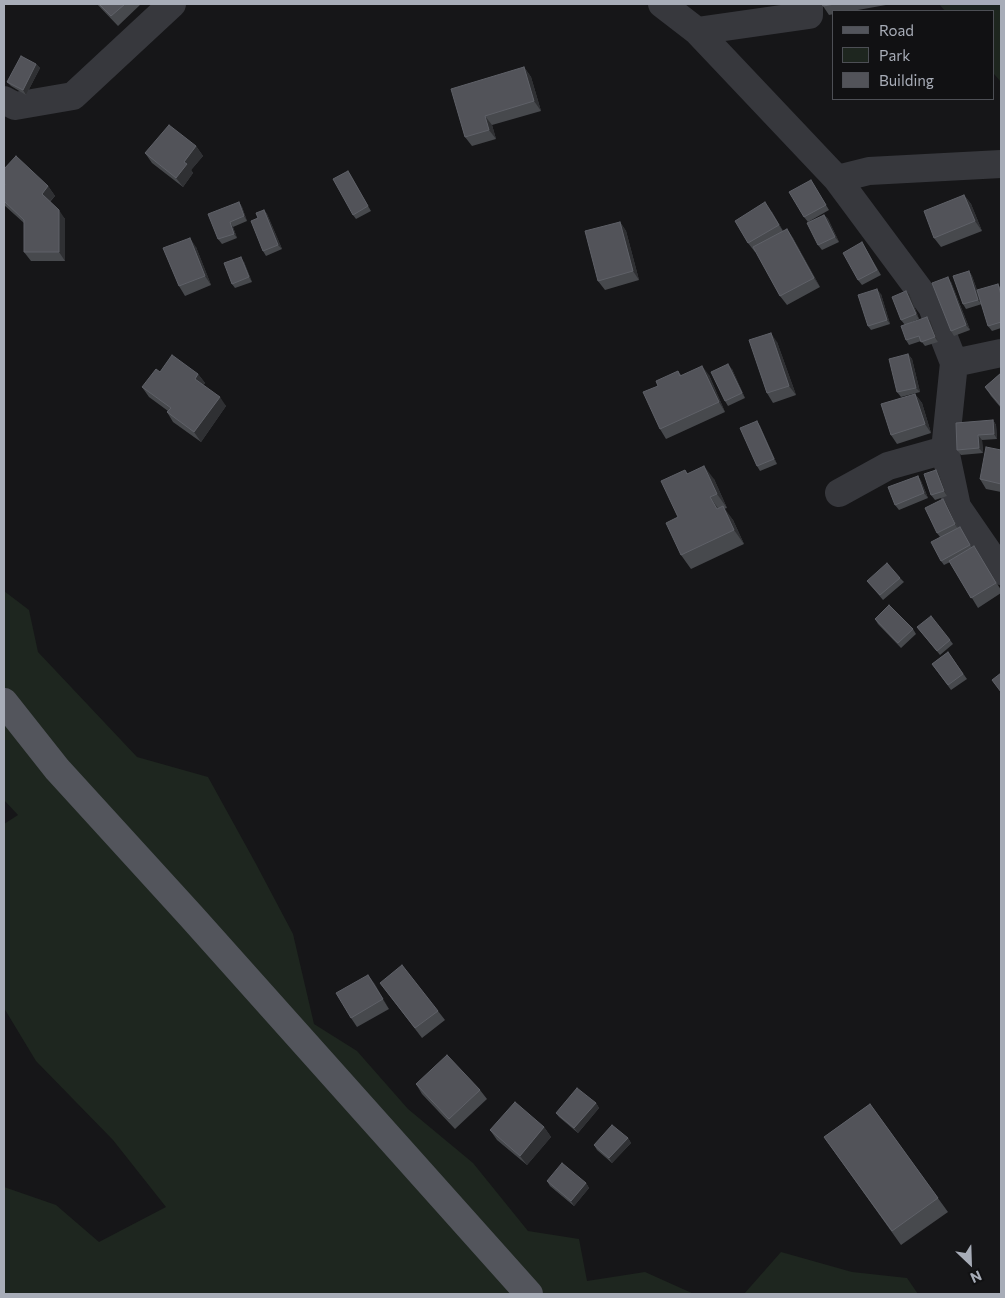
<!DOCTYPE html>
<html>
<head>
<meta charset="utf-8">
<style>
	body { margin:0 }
	#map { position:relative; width:1005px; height:1298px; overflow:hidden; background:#161618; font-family:Commissioner,sans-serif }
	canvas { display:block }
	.frame { position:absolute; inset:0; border:5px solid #a8adb8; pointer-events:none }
	.legend { position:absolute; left:832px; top:10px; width:162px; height:90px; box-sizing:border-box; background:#111113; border:1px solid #4d4f55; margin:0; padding:6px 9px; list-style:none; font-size:15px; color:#a8adb8 }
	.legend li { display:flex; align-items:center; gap:10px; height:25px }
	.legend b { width:25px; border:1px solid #4d4f55 }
	.north { position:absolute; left:945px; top:1238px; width:50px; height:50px; -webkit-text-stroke:4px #111113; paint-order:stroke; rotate:156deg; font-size:14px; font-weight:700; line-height:20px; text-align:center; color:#a8adb8 }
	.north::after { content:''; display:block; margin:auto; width:18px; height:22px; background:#a8adb8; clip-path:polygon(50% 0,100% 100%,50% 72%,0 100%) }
</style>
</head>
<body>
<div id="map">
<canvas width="1005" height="1298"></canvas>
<div class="frame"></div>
<ul class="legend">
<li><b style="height:6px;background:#53555c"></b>Road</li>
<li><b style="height:14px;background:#1e261f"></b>Park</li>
<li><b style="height:14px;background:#525359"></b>Building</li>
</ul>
<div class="north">N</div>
</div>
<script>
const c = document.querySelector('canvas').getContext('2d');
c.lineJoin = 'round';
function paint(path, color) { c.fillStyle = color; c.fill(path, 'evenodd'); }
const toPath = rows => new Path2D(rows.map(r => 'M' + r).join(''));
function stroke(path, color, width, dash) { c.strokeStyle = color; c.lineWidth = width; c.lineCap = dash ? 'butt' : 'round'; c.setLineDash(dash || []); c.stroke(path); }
const green = toPath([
	[939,4,1001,4,1001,82,994,74,994,11,945,11],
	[4,591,29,610,38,652,137,757,208,777,256,864,293,934,314,1024,357,1051,408,1109,473,1163,528,1231,579,1239,587,1281,645,1272,694,1294,4,1294,4,1187,56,1205,99,1242,166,1207,113,1140,36,1061,4,1008,4,824,18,815,4,800],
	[781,1252,852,1272,907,1278,918,1294,744,1294]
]);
const minor = toPath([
	[662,4,697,31,837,179,932,307,954,363,945,450,957,507,1001,571],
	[697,31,809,15,809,4],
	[4,100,15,106,73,96,172,4],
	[837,179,869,171,1001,164],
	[954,363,1001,353],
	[839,493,888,466,945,450]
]);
const major = toPath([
	[4,702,57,769,192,917,529,1294]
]);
const wall = toPath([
	[97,4,141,4,118,26],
	[822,4,885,4,886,5,852,11,834,11,834,14,829,15,823,6],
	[36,64,40,68,26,95,11,86,7,82],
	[524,67,531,77,541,111,492,125,496,139,472,146,465,137],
	[196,146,203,156,191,170,193,173,183,187,152,163,145,153],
	[4,169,48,186,55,196,50,202,65,219,65,261,31,261,24,252,24,223,4,205],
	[348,171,371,211,356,219,353,215],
	[811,180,829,210,808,222,804,217],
	[964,195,971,204,982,231,941,247,934,238],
	[239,202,242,207,247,221,233,227,237,238,222,244,218,239],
	[264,210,267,214,282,249,266,256,263,251,258,218],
	[772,212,783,231,787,229,793,238,820,287,787,305,780,296,756,252,755,252,748,243],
	[824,215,828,219,839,242,822,250,818,245],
	[620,222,626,231,639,280,605,290,598,281],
	[862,242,881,275,862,285,858,280],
	[196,247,211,285,185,296,179,286],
	[244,262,252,282,235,288,232,284],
	[969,271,972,276,982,304,966,309,963,304],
	[951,282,970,330,954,336,951,331],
	[998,284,1001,289,1001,328,992,331,988,326],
	[881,294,890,324,871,330,868,326],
	[910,295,919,319,905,325,901,320],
	[931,322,938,342,925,346,921,341,909,345,906,340],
	[777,342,796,395,773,403,767,393],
	[908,354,912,359,920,392,901,397,897,392],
	[732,369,745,398,728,406,725,401],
	[678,371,681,375,709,375,725,412,666,439,660,429,658,386],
	[160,372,198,374,205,383,203,385,226,406,201,442,173,422,167,412,168,411,149,397,142,387],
	[1001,373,1001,408,991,396,985,387],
	[915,394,922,403,931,433,897,444,891,435],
	[993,420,996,425,997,439,982,440,983,453,961,455,957,450],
	[757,421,760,426,777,464,760,471,757,466],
	[1001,450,1001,492,986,489,980,479],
	[685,470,688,474,714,479,727,508,724,509,733,520,744,544,691,569,681,555,678,517],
	[939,474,947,496,935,500,931,495],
	[918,476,921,481,928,498,899,510,895,505],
	[943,499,947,504,958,528,960,527,972,548,980,556,1001,590,1001,593,978,608,950,562,944,565,941,561,940,537,937,533],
	[900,578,904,582,883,600,867,581],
	[875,619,913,629,916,634,901,648,878,624],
	[917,627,950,640,953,644,940,655],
	[948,652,967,679,951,690,932,664],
	[368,975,389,1009,357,1027,351,1018],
	[380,983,438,1011,445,1020,422,1038],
	[416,1084,480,1090,487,1099,455,1129,422,1094],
	[596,1103,599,1108,578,1133,559,1117,556,1113],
	[870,1104,948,1212,901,1245,824,1137],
	[544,1127,551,1137,527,1165,497,1140,490,1130],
	[628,1138,631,1143,612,1163,597,1150,594,1145],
	[547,1181,586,1183,589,1188,574,1206,550,1186]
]);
const shadedWall = toPath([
	[36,64,40,68,26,95,23,90],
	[524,67,531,77,541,111,534,101],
	[485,116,492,125,496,139,489,130],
	[196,146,203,156,191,170,193,173,183,187,176,178,184,162],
	[348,171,351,175,371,211,368,206],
	[48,186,55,196,48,203,42,194],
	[964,195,971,204,982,231,975,221],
	[239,202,242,207,247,221,244,216],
	[765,202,772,212,785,234,779,225],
	[59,210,65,219,65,261,59,252],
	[264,210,267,214,282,249,278,245],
	[824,215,828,219,839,242,835,237],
	[230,222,233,227,237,238,234,234],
	[620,222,626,231,639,280,633,271],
	[787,229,793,238,820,287,814,278],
	[190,238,196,247,211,285,205,276],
	[241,257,244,262,252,282,249,277],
	[969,271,972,276,982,304,978,300],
	[948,277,951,282,970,330,966,325],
	[877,289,881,294,890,324,887,320],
	[906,291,910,295,919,319,916,314],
	[927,317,931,322,938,342,935,337],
	[771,333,777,342,796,395,789,386],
	[908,354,912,359,920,392,916,388],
	[728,364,732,369,745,398,742,393],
	[702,366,709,375,725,412,719,402],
	[198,374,205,383,201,389,195,379],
	[915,394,922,403,931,433,925,424],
	[220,397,226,406,201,442,194,432],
	[993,420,996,425,997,439,994,434],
	[757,421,760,426,777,464,774,459],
	[978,435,982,440,983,453,979,448],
	[704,466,714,479,727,508,717,494],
	[936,470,939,474,947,496,944,491],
	[918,476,921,481,928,498,924,493],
	[710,497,720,511,717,509],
	[943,499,947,504,958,529,955,524],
	[723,506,733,520,744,544,734,530],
	[368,975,375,984,389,1009,383,999],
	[596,1103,599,1108,578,1133,574,1128],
	[544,1127,551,1137,527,1165,520,1156],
	[628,1138,631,1143,612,1163,609,1158],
	[586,1183,589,1188,574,1206,571,1201]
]);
const building = toPath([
	[99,4,125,4,111,16,99,4],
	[822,4,835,4,823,6,822,4],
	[21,56,36,64,23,90,7,82,21,56],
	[524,67,534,101,485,116,489,130,465,137,451,89,524,67],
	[169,125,196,146,184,162,187,164,176,178,145,153,169,125],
	[16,156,48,186,42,194,59,210,59,252,24,252,24,220,4,201,4,186,5,184,4,183,4,169,16,156],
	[348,171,368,206,353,215,333,179,348,171],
	[811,180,826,205,804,217,789,192,811,180],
	[964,195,975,221,934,238,924,211,964,195],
	[239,202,244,216,230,222,234,234,218,239,208,214,239,202],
	[765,202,779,225,748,243,735,221,765,202],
	[264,210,278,245,263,251,251,221,258,218,256,213,264,210],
	[824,215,835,237,818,245,807,223,824,215],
	[620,222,633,271,598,281,585,231,620,222],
	[787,229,814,278,780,296,753,247,787,229],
	[190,238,205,276,179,286,163,248,190,238],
	[862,242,877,270,858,280,843,253,862,242],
	[241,257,249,277,232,284,224,263,241,257],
	[969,271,978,300,963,304,953,276,969,271],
	[948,277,966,325,951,331,932,283,948,277],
	[998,284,1001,295,1001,322,988,326,977,290,998,284],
	[877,289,887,320,868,326,858,295,877,289],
	[906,291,916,314,901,320,892,297,906,291],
	[927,317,935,337,921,342,919,336,906,340,901,326,927,317],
	[771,333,789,386,767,393,749,340,771,333],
	[908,354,916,388,897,392,889,359,908,354],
	[172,355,198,374,195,379,220,397,194,432,167,412,171,408,142,387,156,369,160,372,172,355],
	[728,364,742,393,725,401,711,372,728,364],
	[702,366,719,402,660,429,643,392,658,386,656,381,678,371,680,376,702,366],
	[1001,373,1001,406,985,387,1001,373],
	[915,394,925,424,891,435,881,404,915,394],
	[993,420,994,434,978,435,979,448,957,450,956,423,993,420],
	[757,421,774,459,757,466,740,428,757,421],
	[986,447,1001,450,1001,484,980,479,986,447],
	[704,466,717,494,710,497,717,509,723,506,734,530,681,555,666,523,678,517,661,481,685,470,687,474,704,466],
	[936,470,944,491,931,495,924,474,936,470],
	[918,476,924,493,895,505,888,487,918,476],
	[943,499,955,524,937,533,925,508,943,499],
	[960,527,970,545,941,561,931,542,960,527],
	[974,546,996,583,971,598,949,561,974,546],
	[887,563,900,578,880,595,867,581,887,563],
	[889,605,913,629,898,643,875,619,889,605],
	[931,616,950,640,937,651,917,627,931,616],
	[948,652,963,674,948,685,932,664,948,652],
	[1001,673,1001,692,992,680,1001,673],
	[402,965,438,1011,415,1028,380,983,402,965],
	[368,975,383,999,351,1018,336,993,368,975],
	[447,1055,480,1090,449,1119,416,1084,447,1055],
	[577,1088,596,1103,574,1128,556,1113,577,1088],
	[515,1102,544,1127,520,1156,490,1130,515,1102],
	[870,1104,938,1198,892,1231,824,1137,870,1104],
	[612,1125,628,1138,609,1158,594,1145,612,1125],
	[562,1163,586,1183,571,1201,547,1181,562,1163]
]);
paint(green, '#1e261f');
stroke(minor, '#37383d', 28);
stroke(major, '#53555c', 28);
paint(wall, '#47494d');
paint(shadedWall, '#2f3033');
paint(building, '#525359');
stroke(building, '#5f6168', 1);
</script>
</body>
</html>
